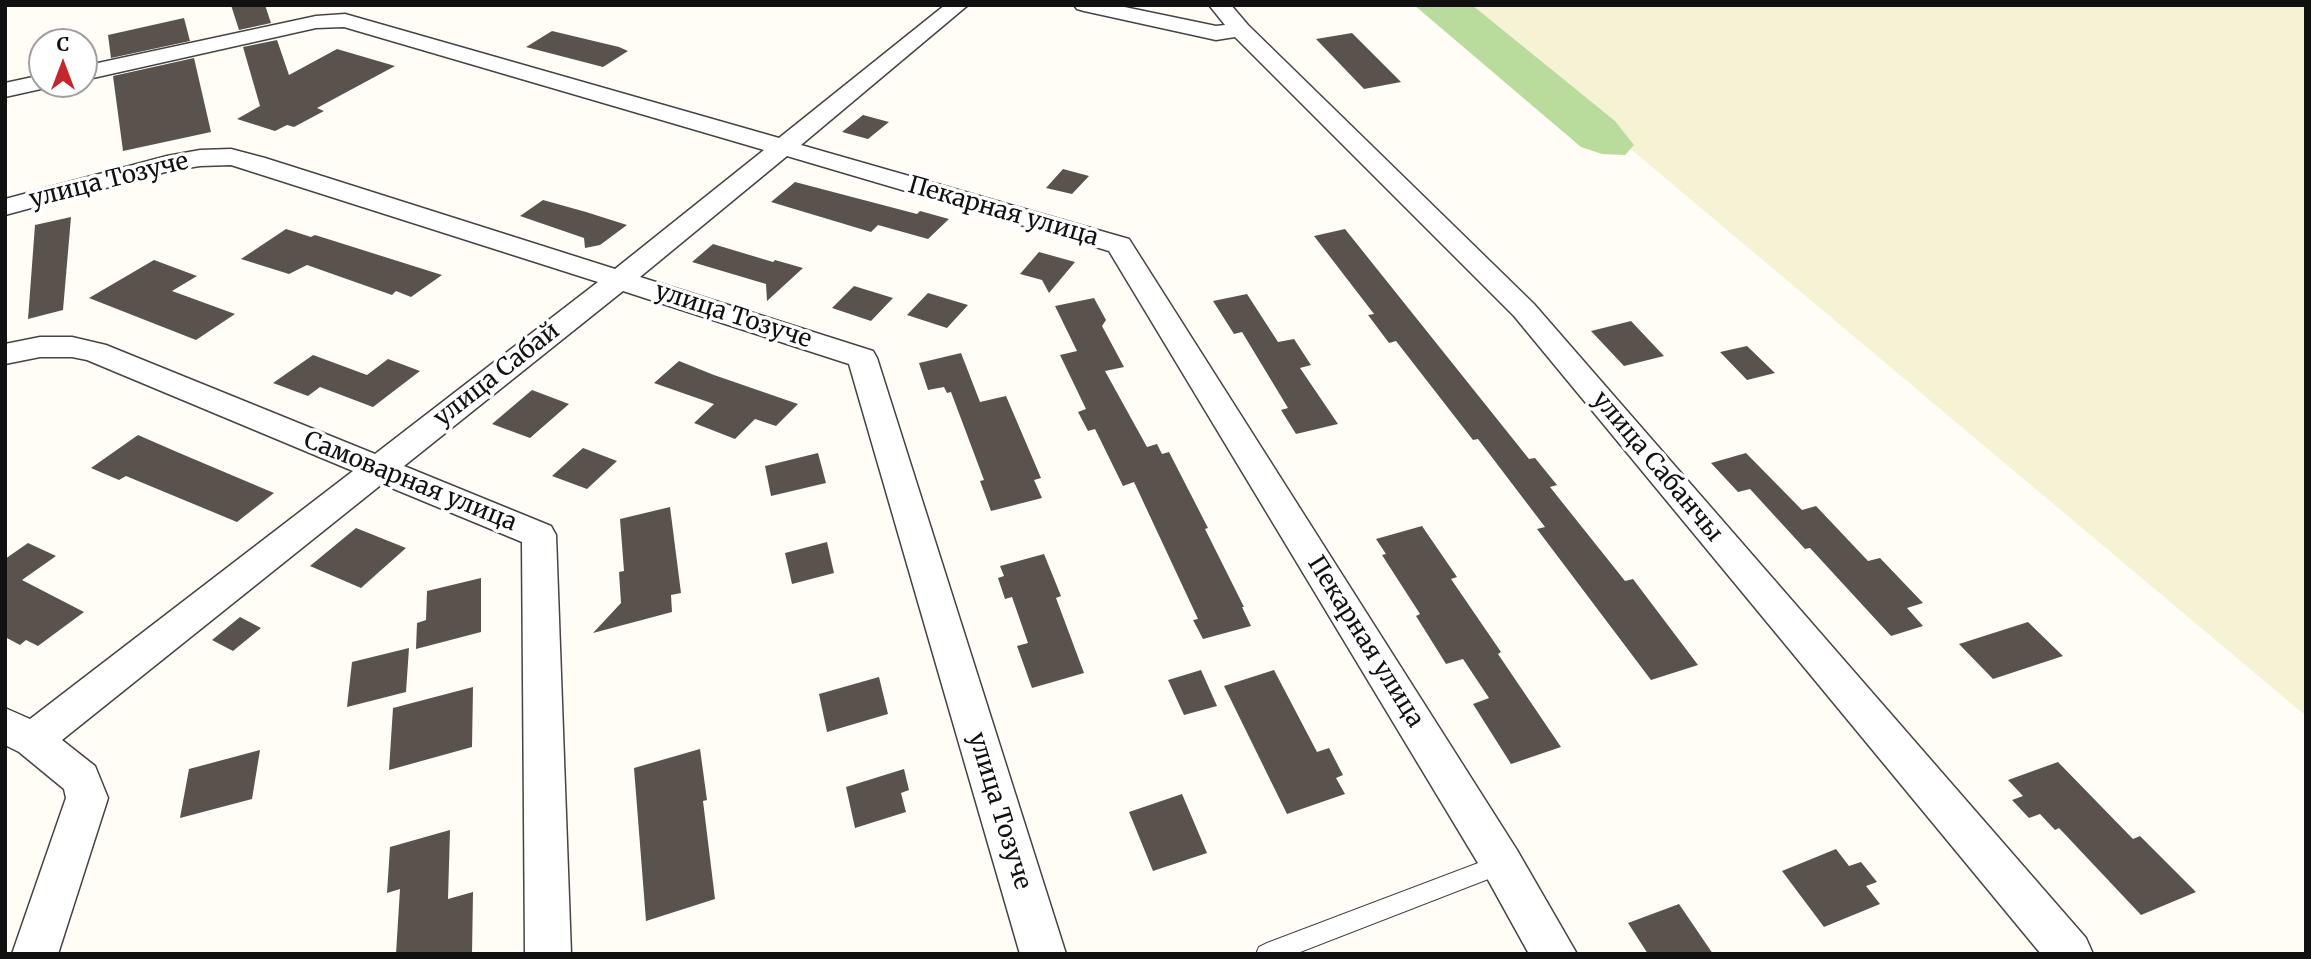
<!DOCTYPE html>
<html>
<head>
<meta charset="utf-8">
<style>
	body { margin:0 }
	#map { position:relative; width:2311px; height:959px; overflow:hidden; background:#fffdf5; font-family:Merriweather,serif }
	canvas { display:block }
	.frame { position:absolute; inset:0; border:7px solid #111; pointer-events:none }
	.north { position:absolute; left:28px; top:28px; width:70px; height:70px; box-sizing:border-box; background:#fff; border:2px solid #a0a0a0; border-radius:50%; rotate:0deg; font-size:19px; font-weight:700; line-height:28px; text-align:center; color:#111 }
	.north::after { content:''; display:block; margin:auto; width:24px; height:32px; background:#c4262e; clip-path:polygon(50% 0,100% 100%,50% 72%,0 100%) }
</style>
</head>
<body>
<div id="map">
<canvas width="2311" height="959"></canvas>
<div class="frame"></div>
<div class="north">С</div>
</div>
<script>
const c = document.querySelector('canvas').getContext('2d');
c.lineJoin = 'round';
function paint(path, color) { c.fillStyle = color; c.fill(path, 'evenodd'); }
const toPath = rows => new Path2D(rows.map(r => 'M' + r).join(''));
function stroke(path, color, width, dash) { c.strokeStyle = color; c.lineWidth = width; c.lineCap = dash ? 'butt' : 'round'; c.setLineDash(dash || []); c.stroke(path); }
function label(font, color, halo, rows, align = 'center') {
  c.font = font + ' Merriweather,serif'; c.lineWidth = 7; c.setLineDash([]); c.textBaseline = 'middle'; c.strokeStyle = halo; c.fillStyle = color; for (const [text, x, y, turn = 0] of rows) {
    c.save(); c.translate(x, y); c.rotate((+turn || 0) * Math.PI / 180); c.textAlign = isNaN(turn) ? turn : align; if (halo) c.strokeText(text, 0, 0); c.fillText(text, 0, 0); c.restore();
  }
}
const farmland = toPath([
	[1459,5,2306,5,2306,716]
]);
const forest = toPath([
	[1414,5,1472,5,1615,121,1634,145,1625,155,1602,154,1581,147]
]);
const building = toPath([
	[231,5,265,5,271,23,239,30],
	[184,18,190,41,111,58,108,35],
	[552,31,619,47,628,51,603,67,526,47],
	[1352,33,1401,82,1364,89,1316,39],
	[277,40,289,75,337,49,395,66,317,108,324,111,294,127,287,125,275,131,237,119,260,106,243,47],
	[194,58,211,132,123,151,113,76],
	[863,115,889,122,868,139,842,132],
	[1063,169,1089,176,1072,194,1046,188],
	[795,182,917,214,920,211,949,219,928,239,878,225,871,232,771,202],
	[543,200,586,212,627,225,600,245,585,248,584,238,520,216],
	[71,217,63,310,28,319,35,225],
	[286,229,311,237,315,235,442,275,411,297,396,291,392,295,307,265,289,274,241,259],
	[1345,229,1529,459,1535,458,1557,485,1550,487,1625,581,1633,579,1698,665,1651,680,1537,529,1545,527,1478,439,1473,440,1396,341,1389,343,1368,315,1374,314,1314,236],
	[713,244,773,262,775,260,803,268,767,301,766,284,692,262],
	[1039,252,1075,262,1049,293,1042,280,1020,274],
	[154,260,197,276,172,291,235,314,196,340,89,298],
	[854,286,893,298,871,321,832,308],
	[928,293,968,305,947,328,907,315],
	[1247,294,1278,342,1294,339,1311,365,1300,368,1338,424,1296,434,1281,410,1288,408,1242,332,1234,334,1213,301],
	[1094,298,1106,320,1102,326,1124,367,1105,371,1147,447,1157,444,1162,454,1169,452,1208,528,1205,529,1244,607,1242,607,1251,626,1203,639,1193,620,1198,619,1134,482,1123,486,1095,429,1088,431,1078,412,1086,409,1060,355,1077,351,1055,306],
	[1631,321,1664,356,1624,366,1591,331],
	[1747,346,1775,373,1747,380,1720,352],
	[961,353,980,402,1006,396,1041,478,1034,480,1042,498,991,511,980,481,984,480,951,392,947,393,944,387,928,390,919,363],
	[313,355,367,375,388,359,420,371,373,407,320,387,308,396,273,383],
	[679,361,714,375,798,404,776,426,755,419,735,439,694,423,714,404,654,383],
	[532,390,569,404,530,438,492,424],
	[138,435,177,452,274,493,237,522,126,476,119,480,91,468],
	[583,448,617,461,587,489,552,476],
	[818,453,826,483,771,496,765,466],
	[1746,453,1802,510,1816,506,1868,561,1880,558,1923,603,1907,608,1923,626,1891,636,1810,548,1805,549,1750,489,1738,492,1711,463],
	[670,507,681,593,671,595,672,612,593,633,621,603,619,572,624,571,620,519],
	[1422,526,1457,577,1451,579,1501,652,1498,654,1561,747,1511,764,1473,704,1489,698,1463,659,1446,664,1416,616,1420,614,1382,555,1386,554,1376,539],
	[356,528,406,548,361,588,310,566],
	[827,542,834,573,792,584,785,553],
	[28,543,56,556,22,580,84,612,38,646,26,640,20,645,5,637,5,559],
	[1044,554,1061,596,1056,598,1084,673,1032,688,1017,646,1028,643,1012,597,1005,599,998,578,1004,576,1000,566],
	[481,578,481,632,416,649,417,623,426,620,427,591],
	[240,617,261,628,233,651,212,640],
	[2028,622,2063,656,1993,679,1959,644],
	[409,648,406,692,347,707,352,662],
	[1201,670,1217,706,1184,715,1168,680],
	[1274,670,1317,752,1329,748,1343,775,1336,778,1345,794,1287,814,1224,686],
	[879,677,888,714,827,732,819,694],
	[473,687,472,747,389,770,393,708],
	[700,749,707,800,703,801,715,899,646,921,634,768],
	[260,750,252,799,180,818,189,769],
	[2058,762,2133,839,2140,836,2196,892,2141,915,2059,828,2055,830,2040,814,2029,818,2012,800,2023,796,2008,780],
	[904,769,909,790,901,793,906,812,855,828,846,787],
	[1182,794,1207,853,1153,871,1129,812],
	[450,830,448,899,473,892,472,954,396,954,400,889,387,893,390,847],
	[1836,849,1849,866,1861,862,1877,882,1866,886,1880,904,1824,927,1782,871],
	[1679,904,1713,954,1648,954,1628,923]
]);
const service = toPath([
	[1502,854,1509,857,1512,864,1509,871,1295,954,1256,954,1259,947,1267,943,1502,854]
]);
const minor = toPath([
	[945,5,968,5,801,145,1129,239,1517,850,1577,954,1529,954,1487,878,1109,251,787,156,640,277,873,351,877,358,1066,954,1020,954,849,364,623,291,404,466,551,526,556,535,571,954,525,954,522,542,382,484,62,740,95,766,108,798,58,954,12,954,66,798,64,789,19,752,5,745,5,708,30,719,353,471,87,360,72,357,40,357,5,364,5,344,40,337,72,337,106,345,375,454,598,282,231,165,200,166,169,171,5,215,5,199,167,156,200,150,231,149,265,158,615,269,764,150,344,27,316,28,84,80,84,66,316,16,345,14,779,138,945,5],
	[1074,5,1115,5,1216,26,1225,25,1209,5,1231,5,1248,25,1534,304,2086,938,2093,954,2041,954,1514,316,1235,37,1216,40,1084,11,1077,9,1074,5],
	[42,75,42,84,52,84,50,87,5,97,5,83,42,75]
]);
const streetNames = [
	["улица Тозуче",109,181,-14],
	["Пекарная улица",1003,212,16],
	["улица Тозуче",733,316,18],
	["улица Сабай",497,375,-38],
	["улица Сабанчы",1657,467,50],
	["Самоварная улица",410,482,22],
	["Пекарная улица",1365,642,58],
	["улица Тозуче",999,811,73]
];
paint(farmland, '#f6f3d4');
paint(forest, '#b9dc9c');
paint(building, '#5a524d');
stroke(service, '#444', 2);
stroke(minor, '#444', 3);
paint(service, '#fff');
paint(minor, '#fff');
label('24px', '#111', '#fff', streetNames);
</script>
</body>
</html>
